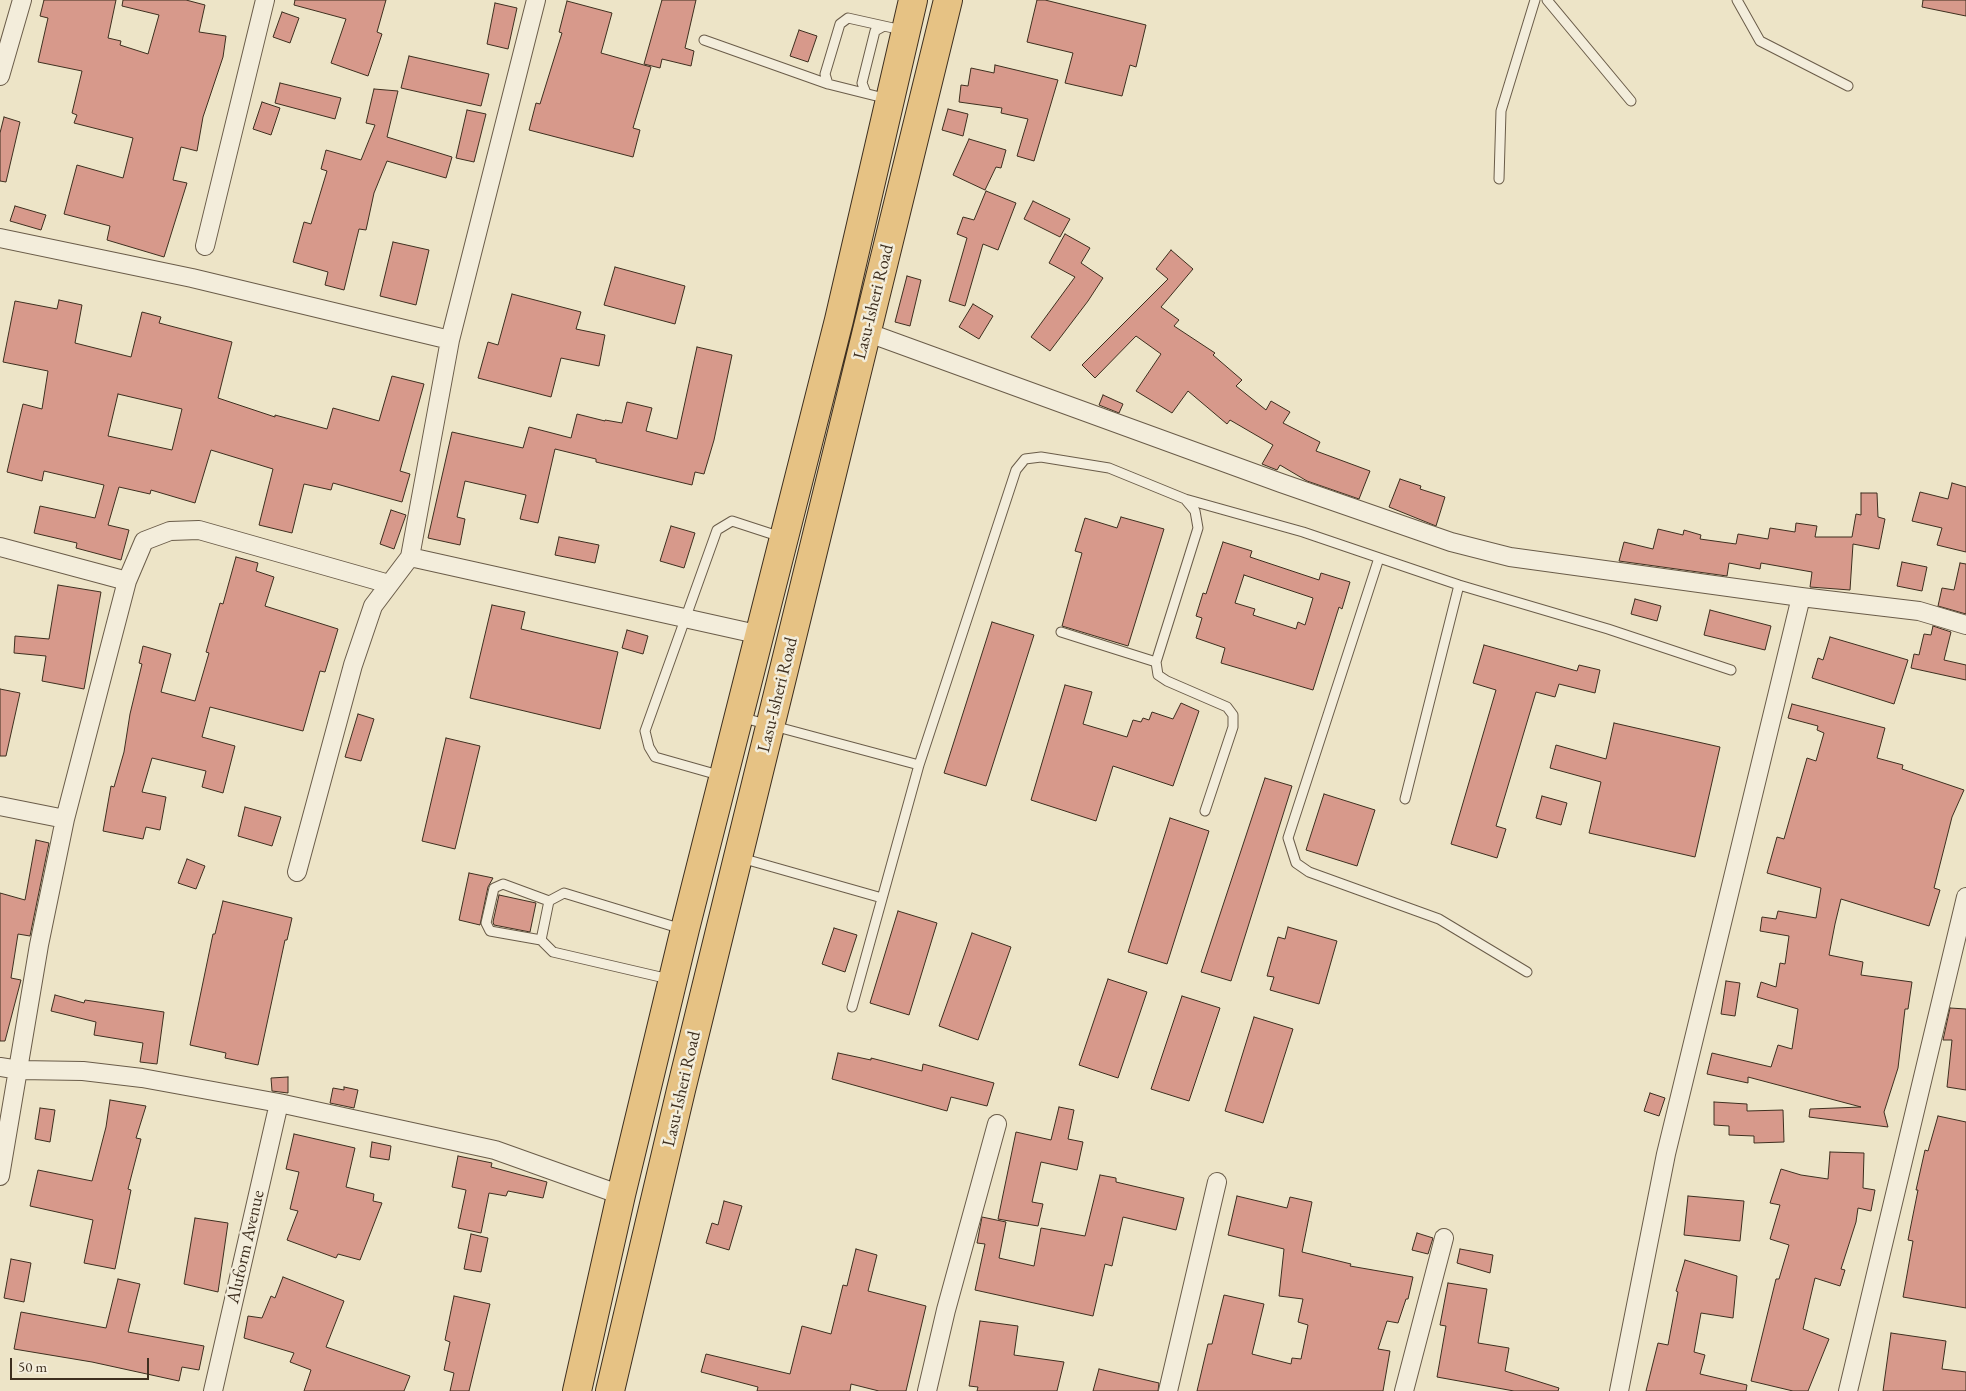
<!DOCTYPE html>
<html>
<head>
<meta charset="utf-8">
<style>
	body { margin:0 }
	#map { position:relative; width:1966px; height:1391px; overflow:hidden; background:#ede4c7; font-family:"EB Garamond",serif }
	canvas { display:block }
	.scale { position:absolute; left:10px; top:1358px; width:139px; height:22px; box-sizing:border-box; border:2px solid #3e2f1f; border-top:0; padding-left:6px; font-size:15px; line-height:18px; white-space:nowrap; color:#3e2f1f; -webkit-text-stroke:4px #f3eddb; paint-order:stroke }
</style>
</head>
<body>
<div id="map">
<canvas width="1966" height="1391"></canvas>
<div class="scale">50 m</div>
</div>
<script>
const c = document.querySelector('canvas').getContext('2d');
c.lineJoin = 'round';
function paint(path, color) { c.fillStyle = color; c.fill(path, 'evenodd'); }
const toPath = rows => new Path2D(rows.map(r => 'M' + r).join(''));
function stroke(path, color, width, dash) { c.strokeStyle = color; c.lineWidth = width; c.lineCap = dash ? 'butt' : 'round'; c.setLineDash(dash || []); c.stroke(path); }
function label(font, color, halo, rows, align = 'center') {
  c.font = font + ' "EB Garamond",serif'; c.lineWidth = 5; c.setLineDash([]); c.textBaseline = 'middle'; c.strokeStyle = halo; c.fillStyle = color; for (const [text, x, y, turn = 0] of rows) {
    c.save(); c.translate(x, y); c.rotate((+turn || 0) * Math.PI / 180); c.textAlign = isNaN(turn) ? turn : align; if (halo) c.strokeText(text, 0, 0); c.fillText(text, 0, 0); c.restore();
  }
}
const building = toPath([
	[44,0,116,0,108,38,121,41,120,45,148,54,159,15,122,6,123,0,186,0,205,5,199,32,226,36,223,57,203,117,197,151,181,147,173,180,187,183,164,257,107,240,110,226,64,214,77,165,123,178,133,138,74,123,77,115,72,113,82,71,38,62,48,18,40,16,44,0],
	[295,0,386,0,377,32,382,34,368,76,331,63,346,19,294,5,295,0],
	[662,0,696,0,685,48,694,51,691,66,662,59,660,68,644,64,662,0],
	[1037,0,1045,0,1146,25,1136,67,1130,65,1122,96,1065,83,1073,53,1027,42,1037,0],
	[1923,0,1966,0,1966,16,1922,7,1923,0],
	[567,1,612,13,601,53,651,67,633,128,640,130,633,157,529,130,536,103,540,104,562,33,559,32,567,1],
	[495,3,517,8,508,49,487,44,495,3],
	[282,12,299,18,290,43,273,37,282,12],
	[799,30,817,36,808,62,790,56,799,30],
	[409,56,489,74,481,106,401,88,409,56],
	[995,65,1058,80,1034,161,1017,156,1028,119,1001,113,1002,108,959,102,961,85,968,86,971,68,994,73,995,65],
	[280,83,341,98,335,119,275,103,280,83],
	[374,89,398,91,387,137,452,157,446,178,387,161,374,193,366,230,359,229,344,290,325,285,328,272,293,262,304,222,311,224,327,171,321,169,326,150,361,160,375,125,366,123,374,89],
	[262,102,280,108,271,135,253,129,262,102],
	[948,109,968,114,963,136,942,130,948,109],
	[467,110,486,114,474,162,456,158,467,110],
	[4,117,20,122,6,182,0,181,0,133,4,117],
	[969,139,1006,150,1001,168,996,167,985,190,953,175,969,139],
	[986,191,1016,203,998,250,983,244,965,306,949,301,967,238,957,234,963,217,974,220,986,191],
	[1033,201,1070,219,1060,237,1024,219,1033,201],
	[15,206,46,215,41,230,10,221,15,206],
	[1065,234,1090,248,1081,263,1103,278,1088,301,1050,351,1031,337,1075,277,1049,263,1065,234],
	[393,242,429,250,416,305,380,296,393,242],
	[1171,250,1193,269,1161,307,1179,320,1174,326,1215,353,1213,355,1242,380,1236,386,1266,410,1271,401,1290,412,1283,423,1320,442,1316,451,1370,471,1359,499,1307,481,1280,465,1277,470,1262,464,1273,445,1230,420,1227,424,1188,391,1172,413,1136,391,1161,354,1136,336,1095,378,1082,365,1168,279,1156,269,1171,250],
	[615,267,685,286,675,324,604,305,615,267],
	[907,276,921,280,910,326,895,322,907,276],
	[512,294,581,312,576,329,605,335,599,366,561,358,551,397,478,378,488,342,498,345,512,294],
	[59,300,82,305,75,343,131,357,142,312,161,317,159,323,232,342,218,398,275,417,275,415,327,429,333,408,379,421,392,376,424,384,400,471,410,474,402,502,333,483,331,490,304,484,292,533,259,525,273,469,211,450,195,503,151,490,150,494,119,487,108,525,129,530,121,560,76,548,77,543,34,533,40,506,95,518,104,485,44,471,42,481,7,472,23,404,42,409,48,371,3,362,15,301,57,309,59,300],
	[118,394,182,409,172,450,108,436,118,394],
	[973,304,993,316,979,339,959,327,973,304],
	[697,347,732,355,714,440,704,474,695,472,692,485,596,462,596,459,555,449,538,523,520,519,526,495,465,481,457,517,465,519,460,545,428,538,452,432,523,448,529,427,571,438,577,414,605,421,605,420,622,423,627,402,652,408,646,431,677,439,697,347],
	[1103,395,1123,404,1119,413,1099,405,1103,395],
	[1400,479,1421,486,1420,489,1445,497,1436,526,1389,507,1400,479],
	[1952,483,1966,487,1966,552,1937,545,1942,528,1912,521,1920,492,1948,499,1952,483],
	[1861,493,1877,493,1878,517,1885,519,1879,549,1853,544,1850,590,1810,587,1812,572,1761,563,1760,569,1729,563,1727,576,1619,561,1624,542,1653,549,1658,529,1683,535,1684,530,1701,535,1700,539,1736,544,1738,534,1768,539,1770,528,1795,532,1796,523,1817,526,1815,537,1852,537,1856,514,1861,515,1861,493],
	[391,510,406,515,394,549,380,544,391,510],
	[1121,517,1164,529,1128,646,1062,626,1082,553,1075,551,1085,518,1117,528,1121,517],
	[671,526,695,533,684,568,660,561,671,526],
	[559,537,599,545,595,563,555,555,559,537],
	[1223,542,1252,551,1250,557,1319,580,1321,573,1350,582,1342,609,1339,607,1313,690,1221,663,1225,648,1196,638,1202,618,1196,616,1203,593,1206,594,1223,542],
	[1244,575,1313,598,1305,625,1298,622,1296,629,1253,615,1255,609,1235,603,1244,575],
	[236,557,258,563,256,571,274,577,265,606,338,629,325,672,320,671,303,731,210,707,202,737,235,746,223,793,202,787,206,771,152,758,142,792,166,797,160,830,146,827,143,839,103,831,111,786,114,787,124,752,130,714,142,664,139,663,143,646,171,654,161,692,195,701,209,653,206,652,220,603,223,604,236,557],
	[1902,562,1927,567,1922,591,1897,586,1902,562],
	[1960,563,1966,564,1966,614,1938,606,1942,588,1954,590,1960,563],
	[58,585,101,592,84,689,42,681,46,656,14,653,15,636,49,639,58,585],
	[1635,599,1661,606,1657,621,1631,614,1635,599],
	[492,605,525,612,521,629,618,652,600,729,470,698,492,605],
	[1710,610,1771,626,1765,650,1704,635,1710,610],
	[992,622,1034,635,986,786,944,773,992,622],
	[1933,626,1951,632,1944,660,1966,665,1966,680,1911,668,1914,654,1919,655,1924,634,1931,635,1933,626],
	[627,630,648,636,643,654,622,648,627,630],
	[1830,637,1908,660,1894,704,1812,678,1818,658,1823,660,1830,637],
	[1484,645,1577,671,1579,665,1600,670,1595,693,1559,684,1555,697,1536,692,1496,826,1506,829,1497,858,1451,844,1496,690,1473,683,1484,645],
	[1065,685,1092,692,1083,724,1127,737,1133,720,1141,722,1143,718,1149,720,1152,712,1173,719,1181,703,1199,711,1173,786,1113,766,1096,821,1031,800,1065,685],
	[0,689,20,693,6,756,0,756,0,689],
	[1792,704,1885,728,1877,758,1903,765,1902,769,1964,790,1952,817,1934,888,1940,890,1929,926,1841,899,1835,924,1829,955,1863,962,1861,975,1912,982,1908,1009,1905,1009,1898,1068,1884,1112,1888,1127,1809,1117,1810,1109,1861,1107,1748,1077,1748,1083,1707,1074,1712,1053,1771,1067,1778,1045,1792,1049,1798,1009,1757,997,1761,982,1776,987,1780,963,1785,964,1789,936,1760,931,1762,917,1776,919,1778,911,1816,918,1821,888,1767,873,1777,837,1784,839,1807,758,1816,761,1824,733,1817,730,1818,726,1788,718,1792,704],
	[358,714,374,719,361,761,345,757,358,714],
	[1614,723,1720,747,1695,857,1589,833,1601,782,1550,768,1556,745,1606,759,1614,723],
	[446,738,480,746,455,849,422,841,446,738],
	[1265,778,1292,786,1231,981,1201,972,1265,778],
	[1324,794,1375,810,1357,866,1306,850,1324,794],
	[1542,796,1567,803,1561,825,1536,818,1542,796],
	[245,807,281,817,272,846,238,836,245,807],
	[1170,818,1209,831,1167,964,1128,952,1170,818],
	[36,840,49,843,30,936,18,934,11,978,21,980,5,1041,0,1041,0,893,25,900,36,840],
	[187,859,205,866,196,889,178,883,187,859],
	[469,873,493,878,488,887,480,925,459,920,469,873],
	[499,895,536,903,530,932,494,925,493,922,499,895],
	[223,901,292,918,287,940,285,940,258,1065,225,1058,226,1053,190,1045,213,934,215,934,223,901],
	[898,911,937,923,909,1015,870,1003,898,911],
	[1288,927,1337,941,1319,1004,1270,990,1274,977,1267,976,1278,937,1285,939,1288,927],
	[834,928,857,935,845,972,822,964,834,928],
	[972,933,1011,947,978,1040,939,1026,972,933],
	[1108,979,1147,992,1118,1078,1079,1065,1108,979],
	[1726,981,1740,983,1735,1016,1721,1014,1726,981],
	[55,995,84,1003,85,1000,164,1012,157,1064,140,1062,143,1043,94,1035,96,1022,51,1011,55,995],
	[1182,996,1220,1008,1189,1101,1151,1089,1182,996],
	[1950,1008,1966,1009,1966,1090,1947,1087,1952,1040,1943,1040,1950,1008],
	[1254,1017,1293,1029,1263,1123,1225,1111,1254,1017],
	[838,1053,871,1060,871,1058,922,1071,923,1064,994,1083,987,1106,951,1097,947,1111,832,1079,838,1053],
	[288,1077,288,1093,272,1091,271,1078,288,1077],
	[344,1087,358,1090,354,1108,330,1103,333,1088,344,1090,344,1087],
	[1650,1093,1665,1098,1659,1116,1644,1111,1650,1093],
	[110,1100,146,1106,136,1138,141,1139,128,1189,131,1190,115,1269,84,1263,93,1220,30,1206,38,1170,92,1181,106,1127,110,1100],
	[1714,1102,1747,1104,1747,1111,1783,1110,1784,1142,1754,1143,1754,1136,1729,1135,1729,1126,1714,1125,1714,1102],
	[1059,1107,1074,1110,1068,1139,1083,1142,1077,1170,1041,1162,1032,1202,1043,1204,1038,1226,998,1219,1016,1132,1051,1140,1059,1107],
	[40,1108,55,1110,50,1142,35,1139,40,1108],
	[1938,1116,1966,1122,1966,1308,1903,1297,1913,1241,1908,1240,1918,1190,1916,1190,1925,1150,1928,1151,1938,1116],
	[294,1134,355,1148,346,1187,374,1194,373,1201,382,1203,360,1260,338,1254,336,1258,287,1240,298,1211,290,1209,299,1172,286,1169,294,1134],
	[372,1142,391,1146,389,1160,370,1157,372,1142],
	[1830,1152,1864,1153,1863,1188,1875,1190,1871,1211,1858,1208,1856,1222,1841,1269,1845,1270,1840,1286,1815,1278,1803,1329,1829,1339,1808,1391,1793,1391,1751,1381,1776,1279,1779,1279,1789,1245,1770,1239,1780,1205,1770,1203,1781,1169,1801,1175,1828,1179,1830,1152],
	[458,1156,492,1163,491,1167,547,1182,543,1198,508,1191,506,1196,489,1193,481,1233,458,1228,466,1190,452,1187,458,1156],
	[1100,1175,1116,1178,1116,1182,1184,1198,1176,1230,1123,1217,1112,1266,1105,1264,1093,1316,975,1290,985,1244,977,1243,982,1217,1006,1222,999,1258,1034,1266,1041,1228,1085,1236,1100,1175],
	[1237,1196,1287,1208,1290,1197,1312,1202,1302,1252,1351,1264,1350,1266,1413,1277,1408,1299,1406,1299,1398,1323,1387,1321,1378,1349,1390,1351,1383,1391,1197,1391,1208,1344,1212,1344,1224,1295,1264,1304,1252,1354,1291,1364,1292,1358,1301,1359,1308,1325,1298,1322,1303,1299,1279,1296,1284,1249,1228,1235,1237,1196],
	[1688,1196,1744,1201,1740,1241,1684,1235,1688,1196],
	[724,1201,742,1206,729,1250,706,1243,712,1223,718,1225,724,1201],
	[195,1218,228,1223,218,1292,184,1284,195,1218],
	[1417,1233,1433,1238,1428,1254,1412,1250,1417,1233],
	[471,1234,488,1238,481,1272,464,1269,471,1234],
	[856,1249,877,1255,868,1291,926,1306,906,1391,879,1391,851,1384,850,1391,757,1391,758,1387,701,1372,706,1354,790,1374,802,1326,831,1334,843,1285,847,1286,856,1249],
	[1460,1249,1493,1255,1490,1273,1457,1263,1460,1249],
	[11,1259,31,1263,24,1302,4,1298,11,1259],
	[1685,1260,1737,1276,1733,1318,1701,1313,1694,1352,1705,1355,1700,1374,1747,1385,1746,1391,1646,1391,1658,1343,1668,1345,1678,1292,1676,1291,1685,1260],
	[283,1277,344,1301,326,1347,410,1376,404,1391,304,1391,311,1370,290,1362,294,1353,244,1338,248,1316,262,1318,271,1296,275,1298,283,1277],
	[118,1279,140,1284,128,1332,204,1346,199,1370,182,1367,179,1381,92,1362,14,1349,21,1312,106,1328,118,1279],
	[1448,1283,1487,1289,1478,1343,1509,1348,1505,1371,1559,1388,1558,1391,1514,1391,1437,1377,1446,1326,1440,1325,1448,1283],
	[454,1296,490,1304,469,1391,450,1391,454,1373,444,1370,450,1342,445,1340,454,1296],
	[980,1321,1018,1326,1014,1355,1064,1362,1057,1391,977,1391,978,1387,969,1386,980,1321],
	[1891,1333,1946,1341,1942,1369,1966,1372,1966,1391,1883,1391,1891,1333],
	[1099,1369,1159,1383,1158,1391,1093,1391,1099,1369]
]);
const lane = toPath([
	[1547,0,1631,101],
	[1737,0,1760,41,1848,86],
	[704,40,828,84],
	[866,93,862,83,875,31,884,26],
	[888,99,828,84,825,74,840,24,848,18,902,30],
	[1499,179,1501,111,1535,0],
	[1185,499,1303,532,1459,585,1608,629,1731,670],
	[1379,558,1288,838,1296,863,1309,872,1439,919,1527,972],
	[1061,632,1156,662],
	[740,717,919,765],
	[722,776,655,757,649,747,645,731,717,530,732,521,781,537],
	[1405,799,1459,585],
	[741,858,882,898],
	[541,940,549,901],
	[669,979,553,952,541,940,490,931,486,923,494,888,503,884,549,901,564,893,682,929],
	[852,1007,919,765,1016,470,1025,459,1041,457,1109,468,1185,499,1195,511,1198,528,1156,662,1158,675,1167,681,1227,707,1233,715,1233,727,1205,811]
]);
const street = toPath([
	[0,76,22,0],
	[0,238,192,278,450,340],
	[205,246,265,0],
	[866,332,1281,483,1451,542,1510,557,1801,597,1919,611,1966,625],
	[0,547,127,581],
	[410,557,761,635],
	[0,806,65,819],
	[297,872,353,665,373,606,410,557,450,340,536,0],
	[0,1067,19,1070,83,1071,142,1078,279,1103,495,1150,621,1195],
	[0,1176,39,945,65,819,127,581,144,541,170,531,199,530,389,584],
	[213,1391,279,1103],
	[927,1391,946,1310,997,1124],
	[1168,1391,1217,1182],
	[1404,1391,1444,1238],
	[1619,1391,1666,1154,1801,597],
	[1848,1391,1966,897]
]);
const primary = toPath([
	[577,1391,621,1195,685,929,839,320,913,0],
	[610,1391,681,1090,948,0]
]);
const streetNames = [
	["Lasu-Isheri Road",874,302,-76],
	["Lasu-Isheri Road",778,695,-76],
	["Lasu-Isheri Road",682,1089,-77],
	["Aluform Avenue",246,1247,-77]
];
paint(building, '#d7998b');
stroke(building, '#3e2f1f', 1);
stroke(lane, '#6a5c49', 11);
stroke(street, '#6a5c49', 20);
stroke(primary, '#3e2f1f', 30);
stroke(lane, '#f3eddb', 9);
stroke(street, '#f3eddb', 18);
stroke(primary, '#e6c284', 28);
label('18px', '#3e2f1f', '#f3eddb', streetNames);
</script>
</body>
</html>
